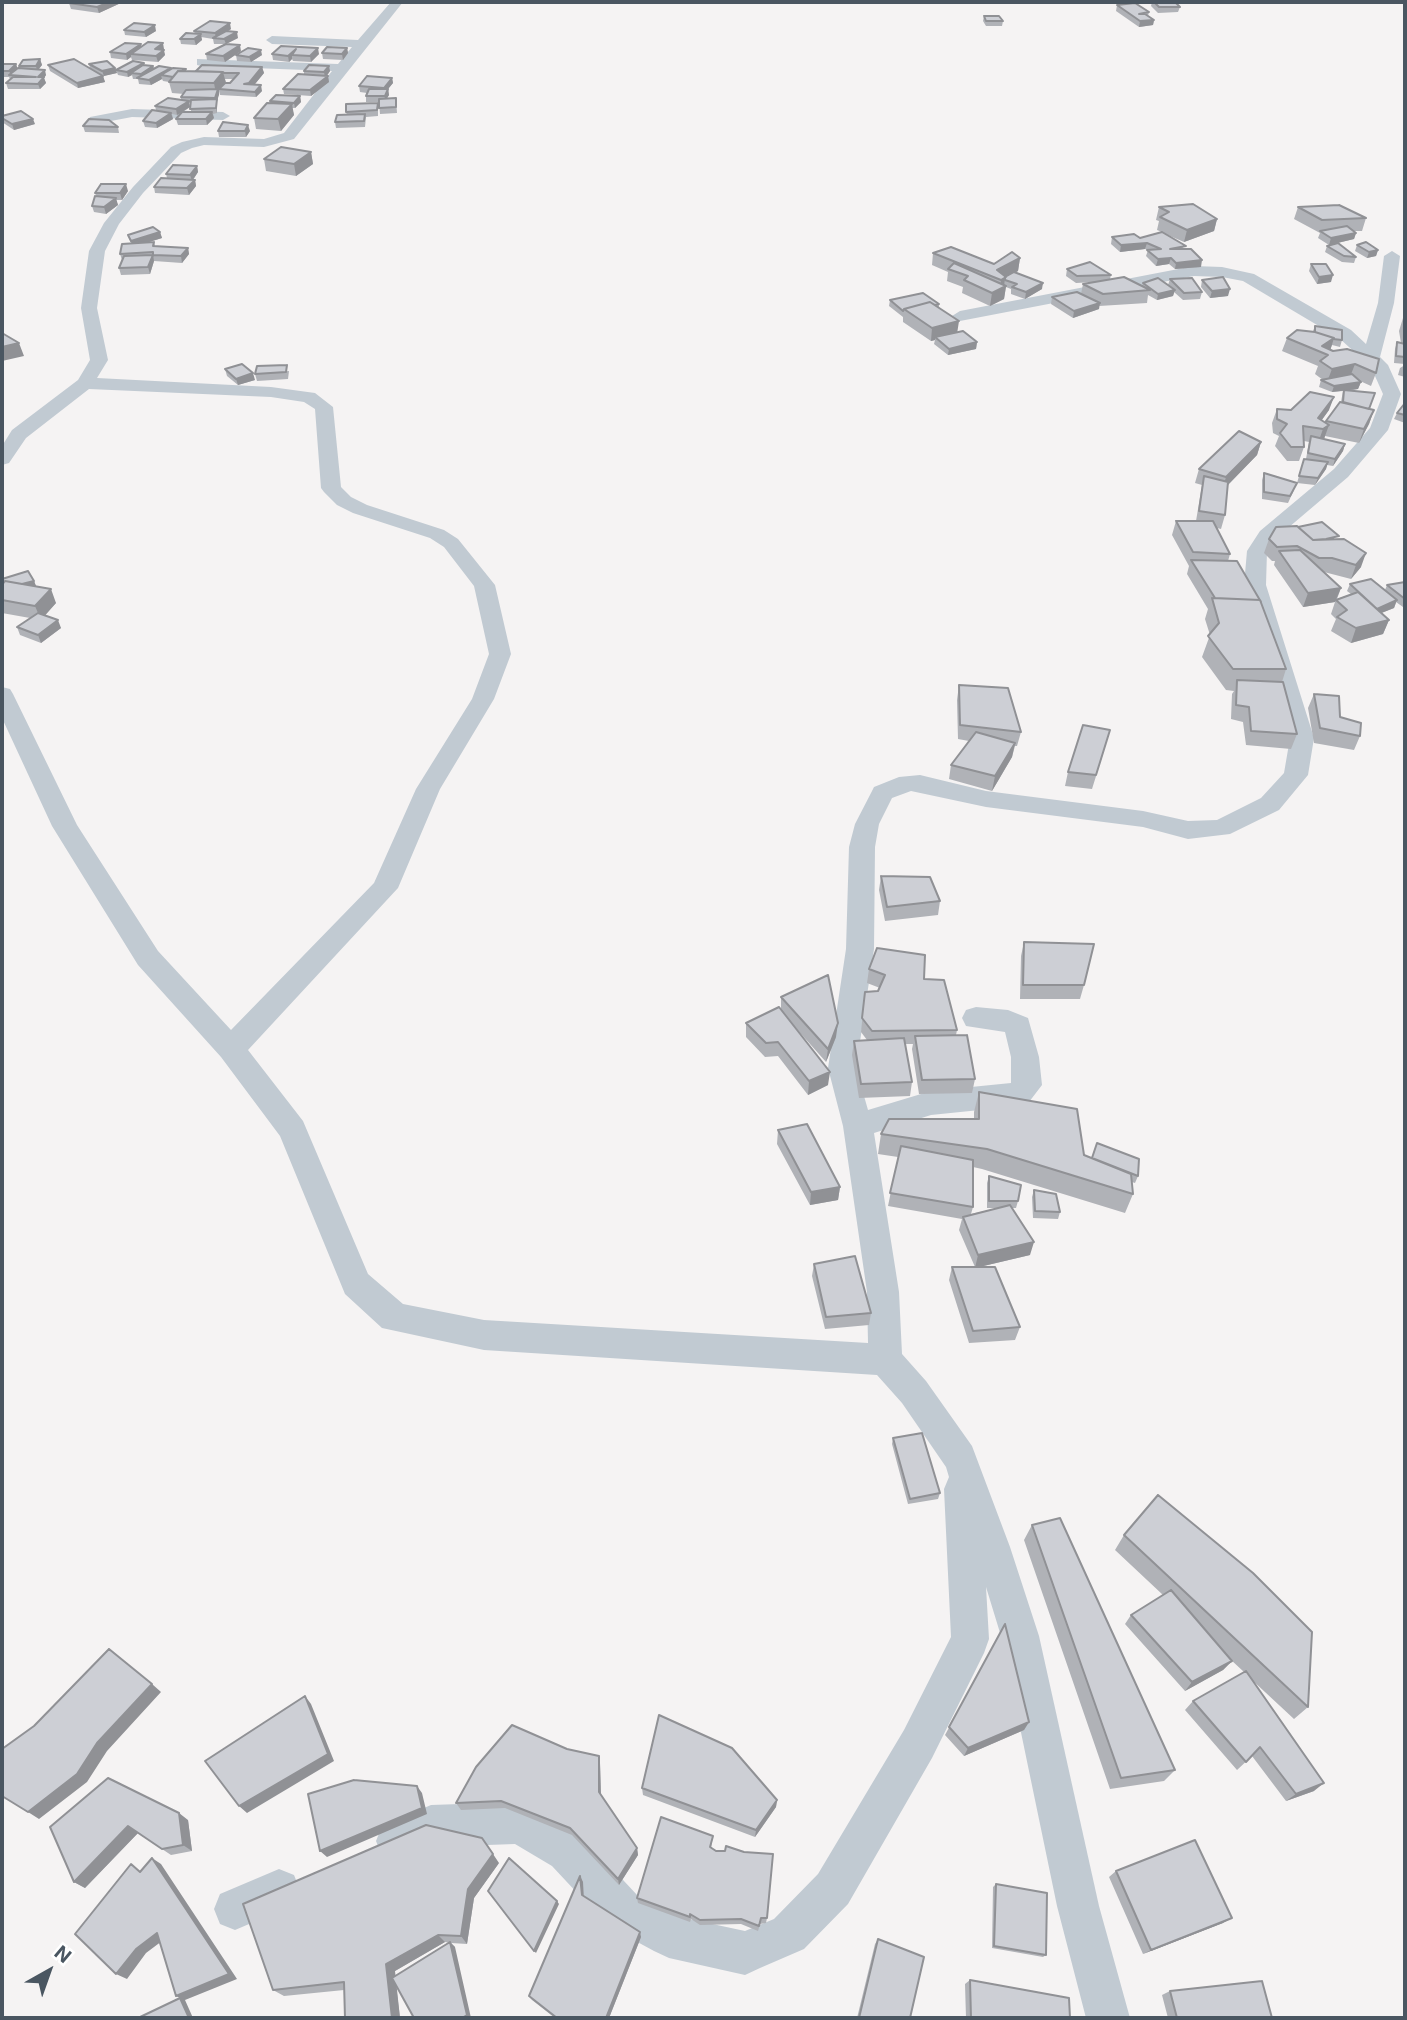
<!DOCTYPE html>
<html>
<head>
<meta charset="utf-8">
<style>
	body { margin:0 }
	#map { position:relative; width:1407px; height:2020px; overflow:hidden; background:#f5f3f3; font-family:Inter,sans-serif }
	canvas { display:block }
	.frame { position:absolute; inset:0; border:4px solid #4a5661; pointer-events:none }
	.north { position:absolute; left:14px; top:1936px; width:70px; height:70px; -webkit-text-stroke:5px #fff; paint-order:stroke; rotate:40deg; font-size:19px; font-weight:700; line-height:28px; text-align:center; color:#4a5661 }
	.north::after { content:''; display:block; margin:auto; width:24px; height:32px; background:#4a5661; clip-path:polygon(50% 0,100% 100%,50% 72%,0 100%) }
</style>
</head>
<body>
<div id="map">
<canvas width="1407" height="2020"></canvas>
<div class="frame"></div>
<div class="north">N</div>
</div>
<script>
const c = document.querySelector('canvas').getContext('2d');
c.lineJoin = 'round';
const toPath = rows => new Path2D(rows.map(r => 'M' + r).join(''));
function paint(path, color) { c.fillStyle = color; c.fill(path, 'evenodd'); }
function stroke(path, color, width, dash) { c.strokeStyle = color; c.lineWidth = width; c.lineCap = dash ? 'butt' : 'round'; c.setLineDash(dash || []); c.stroke(path); }
const street = toPath([
	[391,2,403,2,294,139,264,147,204,145,192,148,181,153,143,193,119,224,105,251,97,308,108,360,97,378,271,387,315,393,333,407,341,487,351,497,367,505,444,530,458,539,495,585,511,654,494,699,440,789,398,888,248,1050,303,1121,368,1274,403,1304,484,1320,868,1343,867,1292,843,1126,828,1068,846,949,849,847,855,824,871,793,874,787,899,777,920,775,986,791,1143,811,1188,821,1217,820,1261,798,1284,773,1290,738,1244,585,1247,551,1260,531,1334,469,1370,428,1383,394,1371,367,1339,338,1243,281,1222,277,1194,276,960,321,952,316,960,311,1194,266,1222,267,1254,274,1351,330,1366,344,1378,303,1384,256,1392,251,1400,256,1394,303,1380,357,1388,365,1401,394,1388,430,1348,477,1275,539,1267,551,1266,585,1314,738,1308,775,1279,810,1230,834,1188,839,1143,827,986,807,911,791,892,798,879,824,875,847,874,949,856,1068,868,1110,931,1091,1011,1083,1011,1057,1005,1032,966,1026,962,1018,966,1010,976,1007,1008,1010,1028,1018,1039,1057,1042,1085,1029,1102,1019,1106,931,1115,874,1133,899,1292,902,1354,926,1381,972,1446,1010,1547,1039,1636,1099,1906,1130,2018,1086,2018,1057,1906,1001,1636,986,1587,989,1639,984,1653,932,1758,848,1904,804,1949,760,1968,745,1975,669,1958,654,1951,608,1926,552,1866,515,1844,432,1847,397,1862,382,1856,376,1841,382,1826,431,1805,519,1802,582,1836,638,1896,675,1916,745,1931,774,1919,818,1874,904,1730,951,1637,944,1489,949,1477,946,1467,902,1403,877,1375,484,1350,382,1328,345,1294,280,1136,221,1057,138,965,52,826,2,718,2,687,10,689,13,694,77,825,158,951,231,1030,374,883,416,789,472,699,489,654,474,586,444,547,430,538,353,513,337,505,324,492,321,488,315,409,304,402,271,397,89,389,26,438,9,463,2,465,2,446,12,430,78,380,90,360,81,308,89,251,104,223,133,187,171,147,182,142,204,137,264,139,284,133,332,71,201,66,197,65,197,59,338,64,352,47,272,44,266,40,272,36,358,40,391,2],
	[132,109,223,112,230,116,223,120,132,117,95,124,88,120,90,117,132,109],
	[279,1869,294,1875,300,1890,294,1905,235,1930,220,1924,214,1909,220,1894,279,1869]
]);
const wall = toPath([
	[123,2,99,13,71,9,69,3],
	[1152,2,1175,2,1180,7,1178,12,1158,13,1151,6],
	[1117,5,1149,12,1148,16,1154,20,1153,25,1139,27,1116,11],
	[984,16,1003,21,1002,26,986,26,983,21],
	[231,29,228,31,238,38,226,44,241,51,225,62,207,60,206,54,225,44,214,44,213,39,201,37,202,40,196,45,181,44,180,39,195,34,194,31],
	[124,30,156,31,146,37,125,35],
	[142,47,164,49,163,50,165,55,158,62,132,60,131,57,127,60,111,58,110,52],
	[347,48,348,53,343,60,323,59,322,53],
	[272,54,319,54,311,62,293,61,292,59,289,62,273,60],
	[236,55,262,55,251,62,237,61],
	[40,59,42,65,39,69,46,75,44,78,46,83,40,89,8,89,6,83,10,79,9,77,2,77,2,64,16,64,17,68,19,68,19,66],
	[89,64,115,68,117,73,103,76,105,82,78,88,50,71,48,65,90,68],
	[144,65,153,66,154,69,171,68,171,69,186,69,186,71,262,67,264,73,254,85,262,91,256,97,220,95,219,91,217,101,217,113,213,114,214,118,207,125,178,125,176,119,181,113,177,115,172,114,173,119,157,128,145,127,143,121,156,110,155,106,181,100,181,97,184,94,172,93,169,82,163,81,162,79,151,85,139,84,138,79,133,79,132,75,128,77,118,75,116,70],
	[225,79,234,79,230,83,226,83],
	[189,103,191,103,191,112,183,112,190,107],
	[304,71,330,71,327,76,328,76,329,82,311,96,284,94,283,89,304,74],
	[392,78,393,83,388,89,389,95,387,98,396,98,397,113,380,114,379,102,366,102,366,96,367,93,360,92,359,86],
	[300,96,301,102,295,108,292,108,294,115,281,131,256,129,254,118,270,103,270,101],
	[378,103,378,116,366,117,365,127,336,128,335,122,347,115,346,112],
	[2,116,35,124,14,130,2,122],
	[83,126,118,127,119,133,85,132],
	[218,131,250,131,246,137,219,137],
	[311,152,313,164,296,176,266,171,264,159],
	[197,166,198,172,193,180,195,180,196,186,189,195,155,193,154,187,167,178,166,174],
	[128,191,122,200,116,200,118,205,106,214,94,212,92,206,96,196,95,193],
	[1159,207,1217,219,1214,231,1184,242,1163,233,1185,249,1201,267,1175,269,1169,264,1156,266,1146,256,1148,250,1145,249,1120,252,1111,244,1112,237,1140,238,1162,232,1157,230,1159,221,1156,220],
	[1298,207,1366,218,1362,231,1353,231,1356,233,1354,239,1329,245,1318,238,1320,233,1294,219],
	[160,232,162,238,149,242,154,242,155,246,188,248,189,254,182,263,154,261,150,274,121,275,119,268,122,260,120,254,131,243,128,235],
	[1357,245,1378,250,1376,256,1367,258,1355,251],
	[1327,246,1356,257,1354,263,1342,262,1325,252],
	[933,253,994,264,1020,258,1018,271,1016,272,1042,289,1025,299,1011,294,1011,289,1006,287,1004,299,990,306,962,293,963,287,947,281,948,272,932,265],
	[1311,264,1331,282,1317,284,1309,271],
	[1067,269,1111,275,1110,279,1142,286,1143,283,1168,285,1170,279,1202,292,1200,299,1183,300,1174,292,1173,296,1157,300,1148,295,1147,303,1099,306,1099,309,1073,318,1051,304,1052,297,1081,294,1083,284,1095,282,1076,283,1066,276],
	[1202,280,1228,296,1210,298,1201,287],
	[890,300,939,304,939,308,957,332,977,342,976,349,948,355,934,344,935,340,931,341,903,322,903,317,889,306],
	[1405,317,1405,364,1394,363,1395,349,1397,342,1401,343,1399,331,1403,318],
	[1315,326,1342,340,1340,347,1332,345,1330,350,1376,373,1371,386,1360,381,1361,382,1358,389,1348,391,1369,409,1374,410,1369,424,1359,443,1325,436,1324,439,1345,444,1343,451,1333,466,1327,465,1326,469,1315,485,1297,483,1304,459,1306,459,1309,442,1304,441,1304,447,1299,461,1287,461,1275,446,1279,436,1273,433,1272,423,1277,409,1291,410,1329,410,1321,421,1325,423,1341,402,1343,391,1332,392,1319,387,1321,380,1323,380,1315,374,1318,366,1282,351,1287,338,1313,331],
	[1405,365,1405,377,1398,375,1400,368],
	[225,369,255,380,238,385,227,376],
	[289,371,288,379,257,381,255,374],
	[1405,403,1405,423,1394,419,1397,413],
	[1261,442,1257,455,1227,486,1225,515,1221,529,1217,528,1230,554,1228,561,1261,603,1286,669,1282,682,1297,734,1291,749,1246,745,1243,722,1231,719,1232,694,1234,691,1226,690,1202,657,1210,635,1205,619,1208,609,1187,574,1189,566,1172,535,1176,521,1196,521,1202,485,1195,483,1199,469],
	[1264,473,1294,490,1288,503,1262,499,1262,480],
	[1269,539,1338,539,1361,567,1351,579,1324,572,1341,588,1337,599,1351,594,1347,591,1350,584,1385,590,1387,585,1405,582,1405,607,1403,607,1396,602,1394,608,1381,613,1389,620,1383,634,1351,643,1331,631,1336,619,1331,614,1335,602,1303,607,1274,565,1275,561,1272,561,1264,553],
	[2,579,34,581,36,587,56,603,45,615,61,628,41,643,20,635,17,627,30,618,2,613],
	[959,685,1021,732,1017,746,1015,746,1012,757,992,791,949,779,951,765,969,741,958,739,957,700],
	[1314,694,1360,736,1354,750,1314,743,1308,708],
	[1106,744,1092,789,1065,786,1068,772],
	[881,876,940,901,938,915,885,921,879,890],
	[1024,942,1084,985,1080,999,1020,999,1021,956],
	[869,969,924,979,957,1030,956,1035,975,1079,972,1093,919,1094,912,1049,913,1044,905,1044,912,1082,910,1096,859,1098,852,1055,854,1041,867,1040,861,1032,865,992,878,991,880,988,867,983],
	[781,997,836,1037,826,1062,786,1017,828,1085,808,1095,778,1056,765,1057,746,1037,746,1023,781,1010],
	[979,1092,1084,1155,1138,1176,1135,1183,1132,1182,1133,1194,1125,1213,982,1169,973,1167,973,1207,971,1214,998,1208,987,1208,987,1183,989,1176,1018,1201,1016,1208,1012,1208,1030,1255,979,1267,1020,1327,1015,1340,969,1343,949,1280,952,1267,975,1267,959,1230,962,1219,888,1206,898,1157,878,1154,881,1134,974,1119,974,1112],
	[778,1130,840,1187,838,1200,810,1205,777,1144],
	[1034,1190,1060,1212,1058,1219,1033,1218,1032,1197],
	[814,1264,871,1313,869,1325,825,1329,812,1276],
	[893,1438,940,1493,938,1499,908,1504,892,1444],
	[1032,1525,1175,1770,1164,1781,1110,1789,1024,1540],
	[1124,1535,1308,1707,1294,1719,1251,1679,1314,1791,1286,1801,1252,1756,1237,1770,1185,1710,1193,1701,1244,1672,1230,1659,1232,1661,1223,1670,1185,1691,1125,1624,1131,1615,1163,1595,1115,1550],
	[1005,1624,1029,1722,1024,1730,964,1756,945,1735],
	[600,1763,601,1795,637,1848,638,1855,619,1885,572,1835,505,1808,461,1810,456,1803],
	[642,1788,777,1800,776,1807,755,1837,643,1795],
	[188,1820,192,1851,171,1855,138,1833,85,1888,74,1882,50,1827],
	[713,1836,711,1848,767,1918,766,1923,760,1924,758,1931,741,1924,700,1925,691,1919,690,1922,638,1903,637,1898],
	[499,1863,474,1898,467,1944,451,1943,455,1947,396,1985,400,2018,345,2018,344,1990,284,1996,273,1990],
	[445,1942,450,1943,395,1976,395,1971],
	[1116,1871,1223,1923,1143,1954,1109,1877],
	[580,1876,583,1882,583,1896,641,1937,609,2018,555,2018,532,2000,529,1996],
	[996,1884,1046,1955,1043,1957,992,1948,993,1887],
	[878,1939,910,2018,857,2018,875,1944],
	[970,1980,1070,2018,966,2018,965,1984],
	[1170,1991,1272,2018,1168,2018,1162,1995]
]);
const shadedWall = toPath([
	[110,2,123,2,99,13,97,7],
	[1154,20,1153,25,1139,27,1140,21],
	[230,23,231,29,216,39,215,33],
	[155,25,156,31,146,37,144,32],
	[237,32,238,38,226,44,224,39],
	[201,34,202,40,196,45,194,39],
	[163,43,164,49,157,55,155,49],
	[141,44,142,50,131,54,131,57,127,60,126,54],
	[240,45,241,51,225,62,223,56],
	[318,48,319,54,311,62,310,56],
	[347,48,348,53,343,60,342,54],
	[296,49,292,55,292,59,289,62,288,56],
	[164,50,165,55,158,62,156,56],
	[261,50,262,55,251,62,249,57],
	[40,59,42,65,37,71,36,66],
	[144,63,145,69,131,73,132,75,128,77,127,72],
	[16,64,18,70,11,75,9,71],
	[153,66,155,71,142,79,141,74],
	[329,66,330,71,325,78,324,72],
	[262,67,264,73,251,89,244,84],
	[115,68,117,73,104,76,102,71],
	[171,68,172,74,161,75,162,79,151,85,149,80],
	[45,70,46,75,44,78,46,83,40,89,38,84,38,77],
	[223,72,226,83,219,89,219,95,217,101,217,113,215,98,216,94,214,83],
	[103,76,105,82,78,88,77,83],
	[328,76,329,82,311,96,310,90],
	[392,78,393,83,388,89,389,95,385,102,384,88],
	[261,85,262,91,256,97,255,92],
	[300,96,301,102,295,108,294,103],
	[189,101,190,107,177,115,176,109],
	[292,104,294,115,281,131,278,119],
	[212,112,214,118,207,125,206,119],
	[171,113,173,119,157,128,156,123],
	[33,119,35,124,14,130,12,124],
	[248,125,250,131,246,137,245,131],
	[311,152,313,164,296,176,294,164],
	[197,166,198,172,192,181,190,175],
	[195,180,196,186,189,195,187,188],
	[126,184,128,191,122,200,120,193],
	[116,198,118,205,106,214,104,207],
	[1217,219,1214,231,1184,242,1187,230],
	[160,232,162,238,133,247,131,241],
	[1356,233,1354,239,1329,245,1331,238],
	[1147,243,1145,249,1120,252,1121,245],
	[188,248,189,254,182,263,181,256],
	[1378,250,1376,256,1367,258,1369,252],
	[153,255,154,261,150,274,148,267],
	[1020,258,1018,271,1005,278,1004,287,1006,286,1004,299,990,306,992,293,1000,289,1001,280,997,270],
	[1171,258,1169,264,1156,266,1158,259],
	[1202,260,1201,267,1175,269,1176,263],
	[1333,275,1331,282,1317,284,1319,277],
	[1043,283,1042,289,1025,299,1026,292],
	[1230,289,1228,296,1210,298,1212,291],
	[1175,290,1173,296,1157,300,1158,294],
	[1100,303,1099,309,1073,318,1074,311],
	[959,321,957,334,935,337,935,340,931,341,932,328],
	[1334,338,1330,351,1322,346],
	[977,342,976,349,948,355,949,349],
	[19,343,24,356,2,361,2,347],
	[1355,364,1350,377,1327,382,1332,369],
	[253,373,255,380,238,385,236,379],
	[1361,382,1358,389,1332,392,1334,386],
	[1334,397,1329,410,1316,428,1318,418],
	[1374,410,1369,424,1359,443,1364,429],
	[1329,425,1324,439,1318,443,1323,429],
	[1261,442,1257,455,1222,491,1226,477],
	[1345,444,1343,451,1333,466,1335,459],
	[1328,462,1326,469,1315,485,1318,478],
	[1366,553,1361,567,1351,579,1356,565],
	[34,581,37,588,2,590],
	[1341,588,1335,602,1303,607,1308,593],
	[51,589,56,603,41,620,35,606],
	[1397,600,1394,608,1374,616,1377,609],
	[58,620,61,628,41,643,38,635],
	[1389,620,1383,634,1351,643,1356,628],
	[1015,743,1012,757,992,791,995,776],
	[838,1023,836,1037,826,1062,828,1049],
	[830,1072,828,1085,808,1095,809,1081],
	[840,1187,838,1200,810,1205,811,1192],
	[1034,1242,1030,1255,975,1268,978,1255],
	[1232,1661,1223,1670,1185,1691,1192,1682],
	[152,1684,161,1692,107,1751,87,1782,39,1819,28,1812,97,1743],
	[305,1696,311,1704,334,1761,247,1813,239,1806],
	[1029,1722,1024,1730,964,1756,968,1748],
	[599,1756,600,1763,601,1799,599,1792],
	[1324,1783,1314,1791,1286,1801,1296,1794],
	[417,1786,422,1793,427,1814,327,1857,320,1851],
	[777,1800,776,1807,755,1837,756,1830],
	[179,1813,188,1820,192,1851,183,1845],
	[128,1826,138,1833,85,1888,74,1882],
	[637,1848,638,1855,619,1885,618,1879],
	[493,1854,499,1863,474,1898,467,1944,461,1936,468,1889],
	[152,1858,161,1864,237,1979,185,2000,193,2018,189,2018,180,1998,176,1996],
	[580,1876,583,1882,584,1900,582,1895],
	[557,1901,559,1904,536,1953,534,1951],
	[1232,1918,1223,1923,1143,1954,1151,1950],
	[640,1932,641,1937,609,2018,606,2018],
	[157,1933,166,1938,146,1953,127,1979,116,1974,136,1949],
	[438,1935,445,1942,395,1971,400,2018,392,2018,386,1964],
	[450,1942,455,1947,471,2018,462,2018]
]);
const building = toPath([
	[73,2,110,2,97,7,69,3,73,2],
	[1154,2,1175,2,1180,7,1159,7,1154,2],
	[1135,3,1149,12,1139,14,1145,14,1154,20,1140,21,1117,5,1135,3],
	[984,16,999,16,1003,21,986,21,984,16],
	[210,21,230,23,215,33,194,31,210,21],
	[134,23,155,25,144,32,124,30,134,23],
	[226,31,237,32,224,39,213,38,226,31],
	[186,33,201,34,194,39,180,39,186,33],
	[148,42,163,43,155,49,164,50,156,56,131,54,148,42],
	[125,43,141,44,126,54,110,52,125,43],
	[226,44,240,45,223,56,206,54,226,44],
	[281,46,318,48,310,56,292,55,296,49,288,56,272,54,281,46],
	[327,47,347,48,342,54,322,53,327,47],
	[248,48,261,50,249,57,236,55,248,48],
	[40,59,36,66,19,66,23,60,40,59],
	[74,59,103,76,77,83,48,65,74,59],
	[107,61,115,68,102,71,89,64,107,61],
	[133,61,144,63,127,72,116,70,133,61],
	[2,64,16,64,9,71,2,71,2,64],
	[143,65,153,66,141,74,131,73,143,65],
	[202,65,262,67,249,83,244,84,261,85,255,92,219,89,225,83,230,83,239,73,224,73,223,72,196,71,202,65],
	[309,65,329,66,324,72,304,71,309,65],
	[159,66,171,68,149,80,137,78,159,66],
	[18,68,45,70,38,77,44,77,38,84,6,83,13,77,36,77,9,75,18,68],
	[173,68,186,69,182,71,178,71,173,77,161,75,173,68],
	[178,71,223,72,214,83,169,82,178,71],
	[298,74,328,76,310,90,283,89,298,74],
	[367,76,392,78,384,88,359,86,367,76],
	[218,89,215,98,181,97,186,90,218,89],
	[369,89,388,89,385,96,366,96,369,89],
	[276,95,300,96,294,103,270,101,276,95],
	[168,98,189,101,176,109,155,106,168,98],
	[396,98,396,107,379,108,379,99,396,98],
	[217,99,216,108,190,109,191,100,217,99],
	[267,103,292,104,278,119,254,118,267,103],
	[378,103,377,110,346,112,346,104,378,103],
	[152,110,171,113,156,123,143,121,152,110],
	[21,111,33,119,12,124,2,118,2,116,21,111],
	[182,112,212,112,206,119,176,119,182,112],
	[365,114,364,121,335,122,337,115,365,114],
	[89,119,109,120,118,127,83,126,89,119],
	[223,122,248,125,245,131,218,131,223,122],
	[281,147,311,152,294,164,264,159,281,147],
	[173,165,197,166,190,175,166,174,173,165],
	[161,178,195,180,187,188,154,187,161,178],
	[101,184,126,184,120,193,95,193,101,184],
	[95,196,116,198,104,207,92,206,95,196],
	[1193,204,1217,219,1187,230,1160,217,1169,212,1159,207,1193,204],
	[1339,205,1366,218,1322,220,1298,207,1339,205],
	[1347,226,1356,233,1331,238,1320,231,1347,226],
	[153,227,160,232,131,241,128,235,153,227],
	[1162,232,1186,246,1170,249,1191,249,1202,260,1176,263,1171,258,1158,259,1147,250,1161,249,1147,243,1121,245,1112,237,1134,234,1140,238,1162,232],
	[154,242,153,246,188,248,181,256,153,255,148,267,119,268,124,256,153,255,153,252,120,254,122,244,154,242],
	[1366,242,1378,250,1369,252,1357,245,1366,242],
	[1338,243,1356,257,1344,256,1327,246,1338,243],
	[951,247,994,264,1012,252,1020,258,997,270,1006,277,1001,280,933,253,951,247],
	[1090,262,1111,275,1077,276,1067,269,1090,262],
	[954,263,1006,286,992,293,964,280,968,276,948,269,954,263],
	[1311,264,1326,264,1333,275,1319,277,1311,264],
	[1014,272,1043,283,1026,292,1012,287,1017,284,1005,280,1005,277,1014,272],
	[1124,277,1150,290,1103,294,1083,284,1124,277],
	[1223,277,1230,289,1212,291,1202,280,1223,277],
	[1158,278,1175,290,1158,294,1143,283,1158,278],
	[1192,278,1202,292,1184,293,1170,279,1192,278],
	[1077,292,1100,303,1074,311,1052,297,1077,292],
	[923,293,939,304,935,305,930,302,904,309,903,311,890,300,923,293],
	[930,302,959,321,932,328,904,309,930,302],
	[1315,326,1342,330,1342,340,1333,339,1334,338,1315,332,1315,326],
	[1297,330,1315,332,1334,338,1322,346,1333,351,1347,349,1379,359,1376,373,1355,364,1332,369,1320,361,1328,355,1287,338,1297,330],
	[963,331,977,342,949,349,935,337,963,331],
	[2,333,19,343,2,347,2,333],
	[1397,342,1405,344,1405,357,1396,356,1397,342],
	[242,364,253,373,236,379,225,369,242,364],
	[287,365,286,372,255,374,257,366,287,365],
	[1352,374,1361,382,1334,386,1321,380,1352,374],
	[1344,390,1375,393,1369,409,1343,402,1344,390],
	[1310,392,1334,397,1318,418,1329,425,1323,429,1303,426,1304,447,1291,447,1280,433,1287,424,1277,419,1277,409,1291,410,1310,392],
	[1340,402,1374,410,1364,429,1326,421,1340,402],
	[1405,403,1405,415,1397,413,1405,403],
	[1239,431,1261,442,1226,477,1199,469,1239,431],
	[1311,436,1345,444,1335,459,1308,453,1311,436],
	[1304,459,1328,462,1318,478,1299,476,1304,459],
	[1264,473,1297,483,1290,496,1264,492,1264,473],
	[1204,476,1228,482,1225,515,1199,511,1204,476],
	[1176,521,1213,521,1230,554,1193,552,1176,521],
	[1322,522,1339,536,1326,539,1313,540,1298,527,1322,522],
	[1297,526,1313,540,1344,539,1366,553,1356,565,1332,558,1319,558,1297,546,1277,547,1269,539,1276,527,1297,526],
	[1300,550,1341,588,1308,593,1279,551,1300,550],
	[1191,560,1237,561,1261,602,1260,600,1215,598,1191,560],
	[28,571,34,581,22,584,5,581,2,585,2,579,28,571],
	[1371,579,1397,600,1377,609,1350,584,1371,579],
	[5,581,51,589,35,606,2,600,2,585,5,581],
	[1405,582,1405,599,1387,585,1405,582],
	[1358,592,1389,620,1356,628,1337,617,1347,610,1336,600,1358,592],
	[1212,598,1260,600,1286,669,1233,669,1208,636,1219,623,1212,598],
	[38,613,58,620,38,635,17,627,38,613],
	[1237,680,1283,682,1297,734,1251,731,1249,707,1236,705,1237,680],
	[959,685,1008,688,1021,732,960,725,959,685],
	[1314,694,1339,696,1340,717,1361,723,1360,736,1320,728,1314,694],
	[1083,725,1110,730,1096,775,1068,772,1083,725],
	[976,732,1015,743,995,776,951,765,976,732],
	[881,876,930,877,940,901,887,907,881,876],
	[1024,942,1094,944,1084,985,1023,985,1024,942],
	[877,948,925,955,924,979,944,980,957,1030,872,1031,862,1018,865,992,878,991,885,975,869,969,877,948],
	[828,975,838,1023,828,1049,781,997,828,975],
	[779,1007,830,1072,809,1081,778,1042,766,1043,746,1023,779,1007],
	[967,1035,975,1079,922,1080,915,1036,967,1035],
	[904,1038,912,1082,861,1084,854,1041,904,1038],
	[979,1092,1077,1109,1084,1155,1131,1174,1133,1194,987,1149,881,1134,889,1119,979,1119,979,1092],
	[807,1124,840,1187,811,1192,778,1130,807,1124],
	[1097,1143,1139,1159,1138,1176,1092,1158,1097,1143],
	[901,1146,973,1160,973,1207,890,1193,901,1146],
	[989,1176,1021,1185,1018,1201,989,1201,989,1176],
	[1034,1190,1056,1194,1060,1212,1035,1211,1034,1190],
	[1010,1205,1034,1242,978,1255,963,1217,1010,1205],
	[855,1256,871,1313,826,1317,814,1264,855,1256],
	[952,1267,995,1267,1020,1327,973,1331,952,1267],
	[922,1433,940,1493,910,1499,893,1438,922,1433],
	[1158,1495,1253,1573,1312,1632,1308,1707,1124,1535,1158,1495],
	[1060,1518,1175,1770,1121,1778,1032,1525,1060,1518],
	[1171,1590,1232,1661,1192,1682,1131,1615,1171,1590],
	[1005,1624,1029,1722,968,1748,949,1727,1005,1624],
	[109,1649,152,1684,97,1743,77,1774,28,1812,2,1796,2,1749,34,1726,109,1649],
	[1246,1671,1324,1783,1296,1794,1260,1747,1246,1762,1193,1701,1246,1671],
	[305,1696,328,1754,239,1806,205,1761,305,1696],
	[659,1715,732,1748,777,1800,756,1830,642,1788,659,1715],
	[512,1725,567,1749,599,1756,599,1792,637,1848,618,1879,570,1828,501,1801,456,1803,476,1767,512,1725],
	[108,1778,179,1813,183,1845,162,1849,128,1826,74,1882,50,1827,108,1778],
	[354,1780,417,1786,422,1808,320,1851,308,1794,354,1780],
	[661,1817,713,1836,710,1847,716,1851,725,1851,726,1846,744,1852,773,1854,767,1918,761,1918,759,1926,741,1919,700,1920,690,1914,690,1917,637,1898,661,1817],
	[426,1825,482,1838,493,1854,468,1889,461,1936,438,1935,386,1964,392,2018,345,2018,344,1982,273,1990,243,1904,426,1825],
	[1195,1840,1232,1918,1151,1950,1116,1871,1195,1840],
	[152,1858,229,1974,176,1996,157,1933,136,1949,116,1974,75,1934,131,1864,140,1872,152,1858],
	[509,1858,557,1901,534,1951,488,1891,509,1858],
	[580,1876,582,1895,640,1932,606,2018,557,2018,529,1996,580,1876],
	[996,1884,1047,1893,1046,1955,994,1946,996,1884],
	[878,1939,924,1957,910,2018,859,2018,878,1939],
	[450,1942,467,2015,462,2018,414,2018,392,1978,450,1942],
	[970,1980,1069,1998,1070,2018,971,2018,970,1980],
	[1262,1981,1272,2018,1177,2018,1170,1991,1262,1981],
	[180,1998,189,2018,138,2018,180,1998]
]);
paint(street, '#c1cad2');
paint(wall, '#b0b2b7');
paint(shadedWall, '#909195');
paint(building, '#cdcfd5');
stroke(building, '#909195', 2);
</script>
</body>
</html>
